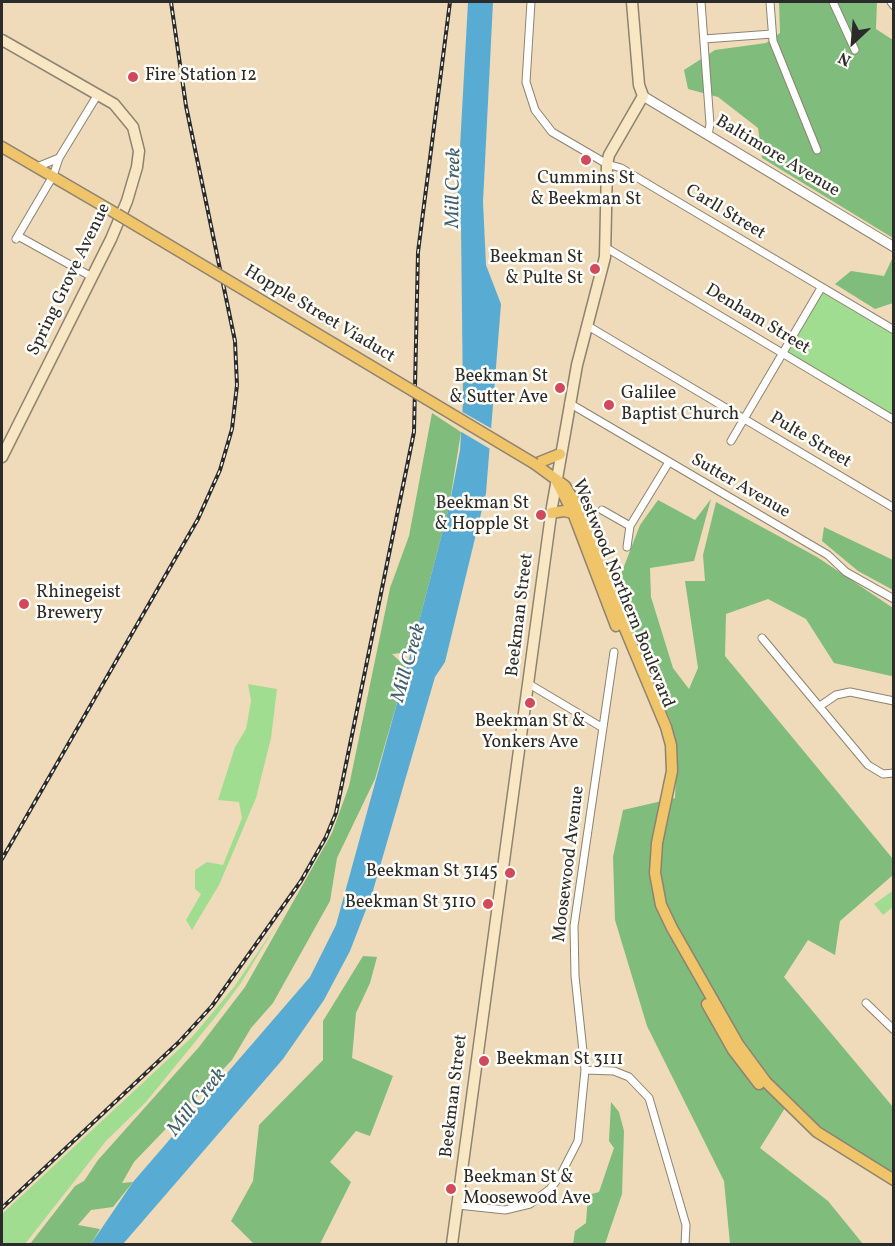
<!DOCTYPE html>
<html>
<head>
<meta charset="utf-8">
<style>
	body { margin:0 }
	#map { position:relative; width:895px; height:1246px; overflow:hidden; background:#efdbb9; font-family:Vollkorn,serif }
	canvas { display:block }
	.frame { position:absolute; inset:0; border:3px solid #2b2b2b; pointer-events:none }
	.north { position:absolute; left:823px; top:12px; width:60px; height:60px; -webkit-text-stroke:4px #fdfcf7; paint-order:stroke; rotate:206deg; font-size:16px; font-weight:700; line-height:24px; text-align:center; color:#2b2b2b }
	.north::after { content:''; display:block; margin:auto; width:21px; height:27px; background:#2b2b2b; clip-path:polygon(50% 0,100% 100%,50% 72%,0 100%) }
</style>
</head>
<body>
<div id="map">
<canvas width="895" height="1246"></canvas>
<div class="frame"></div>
<div class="north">N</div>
</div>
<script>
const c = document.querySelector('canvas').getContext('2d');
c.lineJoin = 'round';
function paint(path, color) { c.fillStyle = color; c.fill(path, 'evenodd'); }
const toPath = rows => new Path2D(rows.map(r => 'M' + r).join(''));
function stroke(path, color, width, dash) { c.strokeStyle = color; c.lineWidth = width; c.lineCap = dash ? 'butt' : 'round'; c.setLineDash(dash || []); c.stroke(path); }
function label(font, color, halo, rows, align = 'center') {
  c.font = font + ' Vollkorn,serif'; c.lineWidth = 5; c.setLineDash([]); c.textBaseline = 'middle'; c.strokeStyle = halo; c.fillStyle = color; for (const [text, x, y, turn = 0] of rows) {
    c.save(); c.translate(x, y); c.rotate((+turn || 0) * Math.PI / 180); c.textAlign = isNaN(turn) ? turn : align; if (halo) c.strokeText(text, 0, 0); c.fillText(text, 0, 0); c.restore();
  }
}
const green = toPath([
	[821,288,893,330,893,420,782,353],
	[248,684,277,689,271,738,256,798,237,843,219,885,192,930,186,920,201,894,195,889,195,870,207,862,223,865,242,818,239,802,218,800,235,747,246,729,251,701],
	[894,890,893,907,883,915,874,904],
	[275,927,241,983,217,1015,146,1102,106,1141,25,1244,2,1244,2,1214,193,1036,234,987]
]);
const forest = toPath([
	[779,2,877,2,876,29,893,40,893,238,762,158,758,128,718,97,688,89,684,70,715,50,766,43,780,33],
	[893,257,893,303,875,309,835,284,851,271,884,276],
	[432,413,461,432,449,507,411,652,392,654,407,668,375,779,337,858,330,901,273,1003,251,1028,232,1060,134,1162,122,1183,133,1182,113,1207,91,1210,78,1225,100,1229,91,1244,30,1244,75,1186,84,1181,98,1160,199,1047,245,987,332,833,349,786,390,588,409,536],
	[711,499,694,561,650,568,651,597,673,668,689,689,698,668,685,581,705,581,703,555,716,502,817,557,893,608,894,675,891,676,834,663,806,619,768,599,726,614,725,656,893,859,893,875,840,921,835,955,808,940,784,977,893,1107,893,1173,821,1128,790,1100,760,1148,828,1201,863,1244,730,1244,724,1181,647,1026,615,920,613,857,623,810,675,798,677,748,671,722,625,616,618,582,640,525,658,500,695,520],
	[824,527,893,560,893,590,858,571,822,541],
	[363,956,377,957,370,983,356,1013,352,1058,393,1076,370,1136,356,1131,330,1162,351,1182,320,1244,254,1244,231,1221,253,1181,259,1125,323,1060,323,1021],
	[611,1102,619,1112,624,1131,622,1194,605,1244,573,1244,575,1231,586,1223,588,1195,599,1192,614,1148,609,1141]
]);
const water = toPath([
	[468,2,493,2,483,202,486,265,501,304,486,493,445,662,435,677,372,894,350,951,324,1000,283,1059,123,1244,91,1244,133,1182,310,977,336,925,411,652,449,507,460,450,463,401,461,227,457,202]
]);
const pier = toPath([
	[459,410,494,430,492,450,458,430]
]);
const minor = toPath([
	[531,2,526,82,535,110,552,132,607,164,621,168,894,330],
	[701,2,710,124,708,135],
	[770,2,773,41,817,150],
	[833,2,855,50],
	[891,2,894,6],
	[704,39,772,34],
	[37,167,59,158],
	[18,236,92,277],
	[16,239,53,176,59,158,98,94],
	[605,247,894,420],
	[588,326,894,508],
	[569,403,828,555,846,572,894,599],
	[731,441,821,288],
	[602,510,630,526],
	[627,547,630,526,669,462],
	[762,638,868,765,883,774,894,773],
	[529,684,603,728],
	[820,706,836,695,850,692,894,701],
	[866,1003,894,1030],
	[585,1070,614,1071,629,1077,649,1098,686,1225,685,1244],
	[458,1205,505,1210,530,1204,550,1189,560,1176,578,1141,585,1070,575,976,574,926,614,652]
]);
const tertiary = toPath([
	[643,96,894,247]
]);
const secondary = toPath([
	[2,40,114,104,133,127,139,151,137,167,127,201,111,239,2,457],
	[452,1244,552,507,577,365,605,257,607,164,609,155,643,96,639,85,632,2]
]);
const primary = toPath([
	[2,147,117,214],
	[535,464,565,486,581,512,623,624,666,727,671,745,672,771,657,843,655,873,661,905,672,928,738,1044,766,1082,817,1132,894,1180],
	[535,464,560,454],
	[556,480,573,513,616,626],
	[551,513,564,511,573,513],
	[707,1004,733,1050,759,1084]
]);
const rail = toPath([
	[2,859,198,519,220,470,232,429,237,385,235,341,186,106,171,2],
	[2,1208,179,1042,212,1006,301,881,326,837,336,813,414,432,418,252,450,2]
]);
const primaryBridge = toPath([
	[117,214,535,464]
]);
const markers = [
	[133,77,6,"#d1495b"],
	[586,160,6,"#d1495b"],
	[595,269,6,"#d1495b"],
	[560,388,6,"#d1495b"],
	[609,405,6,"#d1495b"],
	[541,515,6,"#d1495b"],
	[24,604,6,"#d1495b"],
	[530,703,6,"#d1495b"],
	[510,873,6,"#d1495b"],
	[488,904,6,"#d1495b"],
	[484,1061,6,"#d1495b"],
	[451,1189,6,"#d1495b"]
];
const poiNames = [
	["Fire Station 12",145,77],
	["Cummins St",586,180,"center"],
	["& Beekman St",586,201,"center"],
	["Beekman St",583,259,"right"],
	["& Pulte St",583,280,"right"],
	["Beekman St",548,378,"right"],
	["& Sutter Ave",548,399,"right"],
	["Galilee",621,395],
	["Baptist Church",621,416],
	["Beekman St",529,505,"right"],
	["& Hopple St",529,526,"right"],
	["Rhinegeist",36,594],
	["Brewery",36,615],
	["Beekman St &",530,723,"center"],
	["Yonkers Ave",530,744,"center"],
	["Beekman St 3145",498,873,"right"],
	["Beekman St 3110",476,904,"right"],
	["Beekman St 3111",496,1061],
	["Beekman St &",463,1179],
	["Moosewood Ave",463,1200]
];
const streetNames = [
	["Baltimore Avenue",777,157,31],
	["Carll Street",725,213,31],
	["Spring Grove Avenue",70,280,-64],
	["Hopple Street Viaduct",319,315,31],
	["Denham Street",757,320,31],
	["Pulte Street",810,441,31],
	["Sutter Avenue",740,487,30],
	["Westwood Northern Boulevard",622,594,68],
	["Beekman Street",521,615,-83],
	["Moosewood Avenue",570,864,-83],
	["Beekman Street",455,1096,-83]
];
const waterNames = [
	["Mill Creek",455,188,-89],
	["Mill Creek",410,663,-74],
	["Mill Creek",198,1103,-51]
];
paint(green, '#a1dd91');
paint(forest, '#80bc7b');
paint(water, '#58acd4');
paint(pier, '#efdbb9');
stroke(minor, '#8d8372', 9);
stroke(tertiary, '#8d8372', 11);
stroke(secondary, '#8d8372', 13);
stroke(primary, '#8d8372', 13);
stroke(minor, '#fff', 7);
stroke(tertiary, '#fff', 9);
stroke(secondary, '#f9e7c3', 10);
stroke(primary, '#f0c469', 10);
stroke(rail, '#2b2b2b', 4);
stroke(rail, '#fdfcf7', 1.5, [4.5]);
stroke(primaryBridge, '#8d8372', 13, []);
stroke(primaryBridge, '#f0c469', 10);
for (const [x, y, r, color] of markers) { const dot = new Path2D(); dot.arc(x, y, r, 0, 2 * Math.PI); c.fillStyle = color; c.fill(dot); stroke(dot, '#fdfcf7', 2); }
label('18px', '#2b2b2b', '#fdfcf7', poiNames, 'left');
label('18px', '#2b2b2b', '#fdfcf7', streetNames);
label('italic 20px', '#3d5f6f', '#fdfcf7', waterNames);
</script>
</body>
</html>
